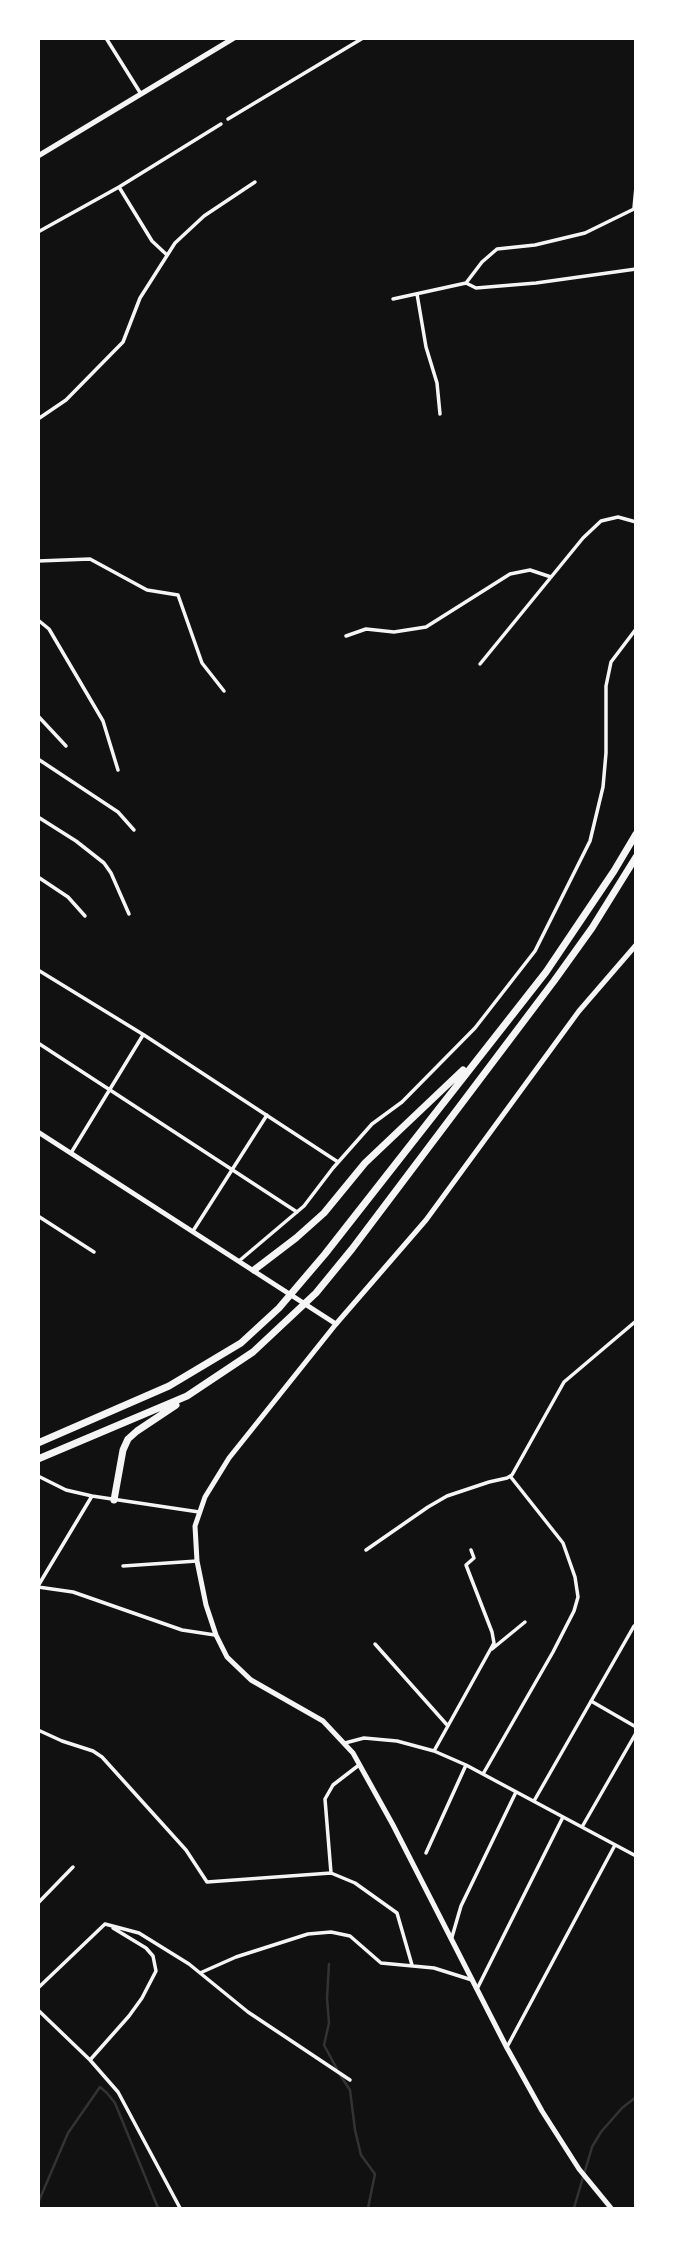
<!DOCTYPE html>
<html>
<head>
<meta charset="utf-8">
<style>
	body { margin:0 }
	#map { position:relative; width:674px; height:2247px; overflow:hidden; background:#111; font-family:"Asap Condensed",sans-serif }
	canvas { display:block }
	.frame { position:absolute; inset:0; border:40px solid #fff; pointer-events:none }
</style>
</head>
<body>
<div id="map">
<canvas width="674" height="2247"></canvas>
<div class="frame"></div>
</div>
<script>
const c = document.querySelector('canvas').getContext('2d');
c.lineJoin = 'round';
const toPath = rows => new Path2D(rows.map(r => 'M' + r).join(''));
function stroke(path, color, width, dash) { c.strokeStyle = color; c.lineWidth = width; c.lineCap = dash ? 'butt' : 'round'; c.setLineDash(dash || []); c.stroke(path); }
const stream = toPath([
	[329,1964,327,1998,329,2023,324,2045,337,2069],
	[340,2075,350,2090,355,2130,361,2155,375,2174,368,2208],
	[38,2203,68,2133,100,2087,107,2093,115,2103,158,2208],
	[574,2208,592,2147,601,2132,622,2108,636,2097]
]);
const minor = toPath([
	[106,38,141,94],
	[228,119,363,38],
	[119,187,152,241,167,255],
	[634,208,636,187],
	[38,232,119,187,221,124],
	[466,283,482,262,497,249,535,245,585,233,636,208],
	[417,294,426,347,437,383,440,414],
	[393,299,466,283,476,288,536,283,636,269],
	[38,419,66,400,123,342,140,298,175,243,204,216,255,182],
	[38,561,90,559,147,590,178,595,202,663,224,691],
	[38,620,49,629,103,721,118,770],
	[346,636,366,629,394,632,426,627,510,574,530,570,551,577],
	[480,664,583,538,601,521,618,517,636,522],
	[38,716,66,746],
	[38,759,118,812,134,830],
	[38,817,76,841,104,863,111,873,129,914],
	[38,877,68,897,85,916],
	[38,970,144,1035,338,1162],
	[38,1043,297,1212],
	[71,1153,143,1035],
	[38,1216,94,1252],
	[193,1231,267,1115],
	[239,1261,304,1206,333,1168,372,1124,402,1102,475,1028,535,951,590,841,603,787,606,753,606,686,611,662,636,629],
	[38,1476,66,1490,92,1496,199,1512],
	[366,1550,428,1507,447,1496,489,1482,507,1478,512,1475,564,1382,636,1321],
	[123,1566,197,1561],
	[38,1586,92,1496],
	[38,1587,73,1592,182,1630,215,1635],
	[375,1644,448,1726],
	[492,1649,525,1622],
	[591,1701,636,1727],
	[38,1730,62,1741,93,1751,102,1757,186,1850,207,1882,331,1873,355,1883,397,1913,412,1965],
	[345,1743,364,1738,397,1741,434,1751,466,1765,636,1856],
	[434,1751,494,1643,492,1632,466,1565,474,1558,471,1550],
	[483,1774,553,1652,574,1611,578,1597,575,1577,563,1543,510,1476],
	[534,1801,634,1626],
	[582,1827,636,1733],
	[426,1853,466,1765],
	[331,1873,325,1799,333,1785,359,1765],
	[38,1903,73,1867],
	[105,1924,139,1933,189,1964,248,2012,350,2080],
	[452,1937,461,1906,516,1792],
	[200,1973,236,1957,308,1934,331,1932,350,1936,381,1963,434,1968,472,1980],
	[38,1988,105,1924],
	[477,1989,563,1817],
	[38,2010,90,2060,118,2092,180,2208],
	[507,2047,615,1845],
	[90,2060,129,2016,142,1998,156,1971,153,1956,146,1948,113,1928]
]);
const tertiary = toPath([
	[38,156,234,38],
	[38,1132,336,1324]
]);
const secondary = toPath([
	[611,2208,579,2169,542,2111,507,2048,393,1825,353,1753,323,1721,251,1680,227,1657,216,1635,206,1605,197,1561,195,1526,205,1497,229,1458,336,1324,426,1220,579,1011,636,945]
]);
const motorway = toPath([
	[254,1270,296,1238,324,1213,365,1163,463,1070],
	[38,1443,169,1386,241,1343,279,1308,325,1254,546,972,614,871,636,834],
	[38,1459,187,1396,253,1352,316,1293,352,1249,554,981,592,928,636,857],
	[114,1500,123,1450,128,1439,137,1431,176,1405]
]);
stroke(stream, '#333', 2.5);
stroke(minor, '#f5f5f5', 3.5);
stroke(tertiary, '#f5f5f5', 5);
stroke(secondary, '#f5f5f5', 5);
stroke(motorway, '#f5f5f5', 7);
</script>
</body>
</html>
